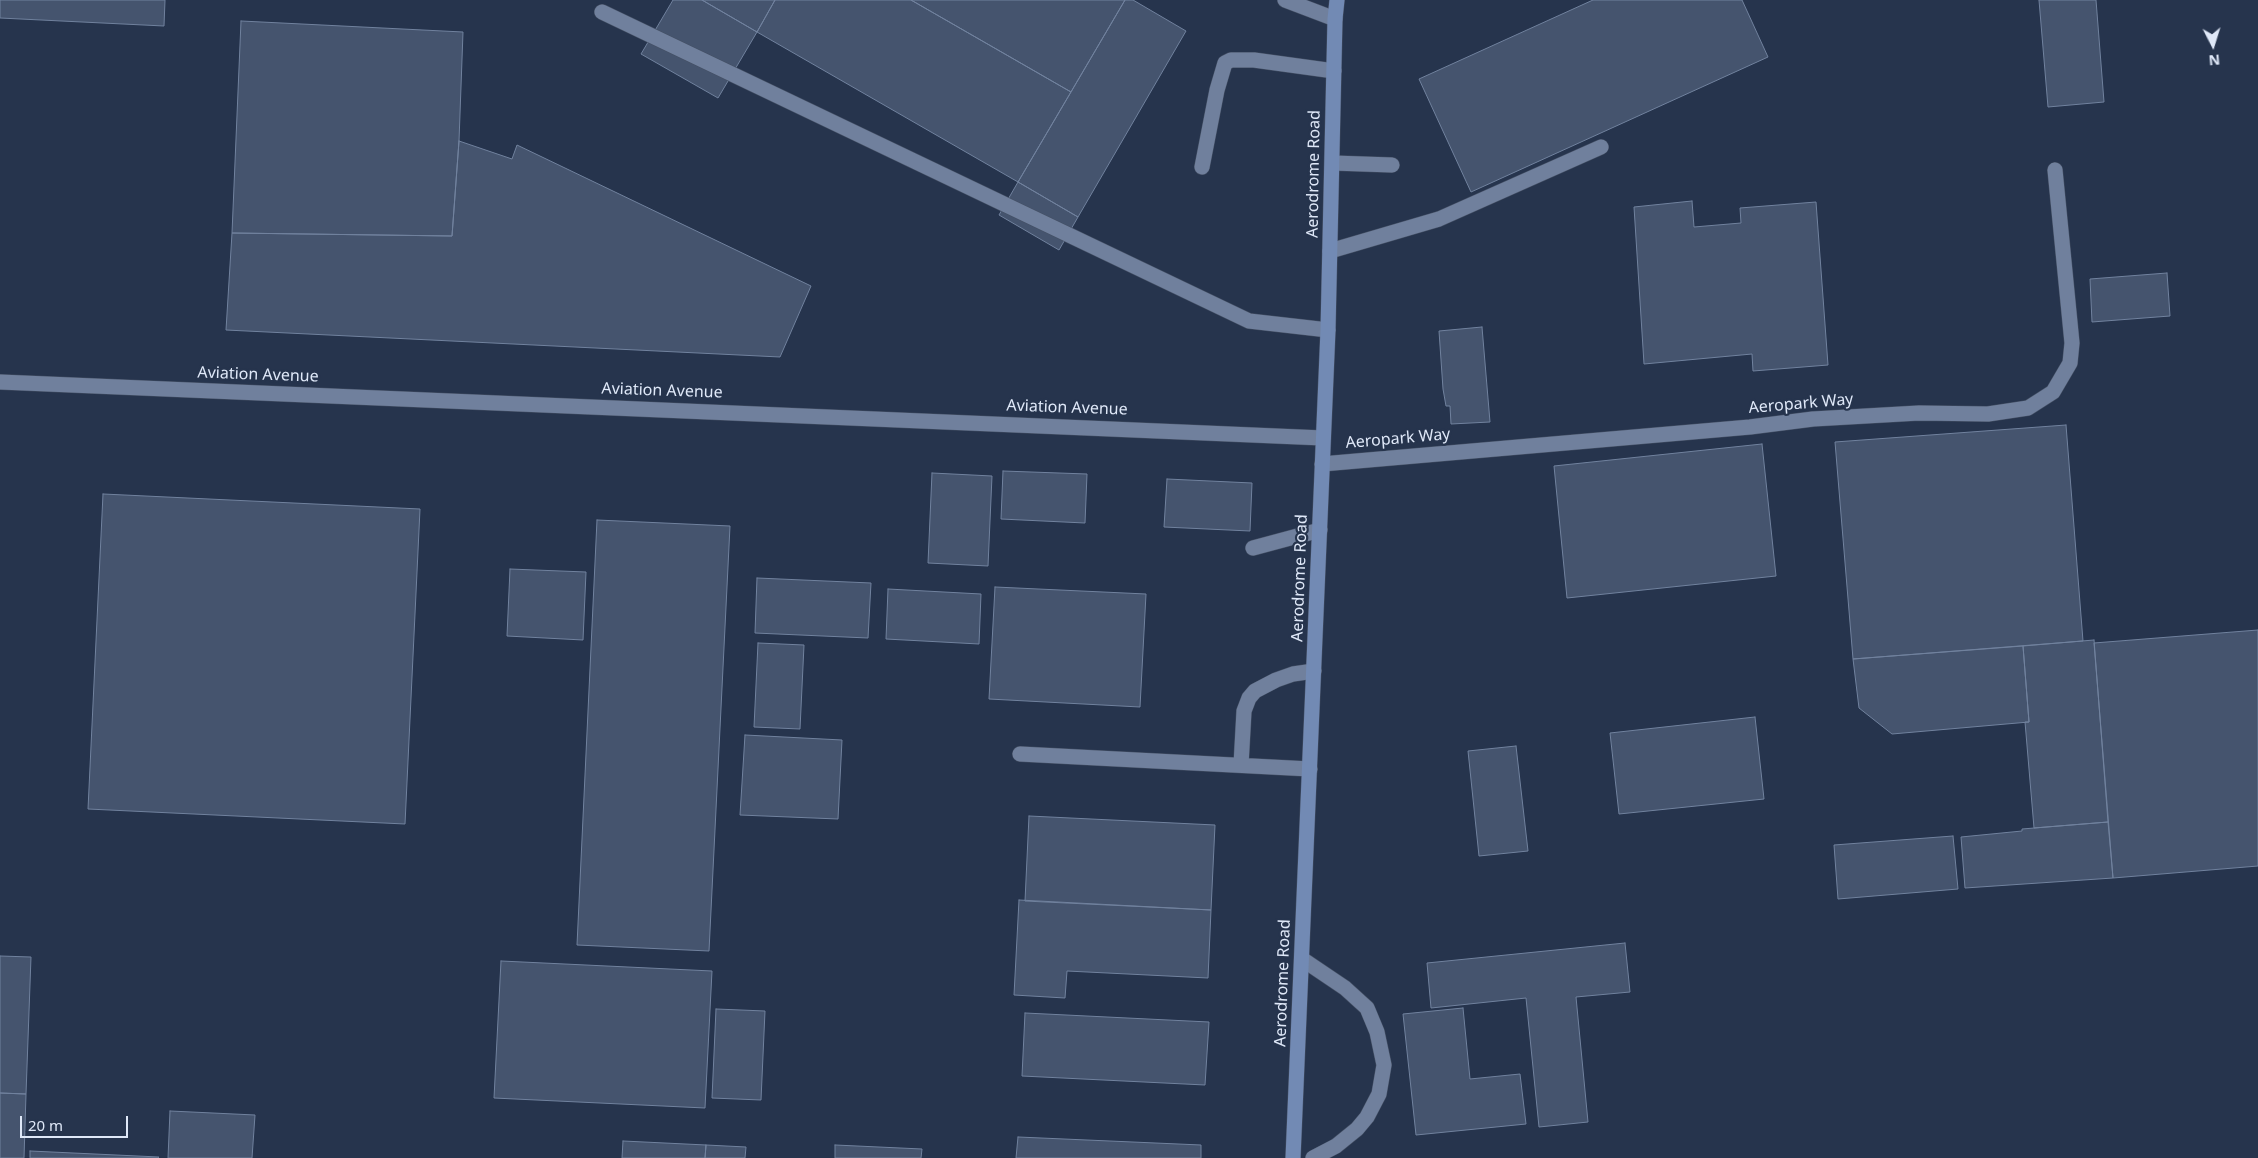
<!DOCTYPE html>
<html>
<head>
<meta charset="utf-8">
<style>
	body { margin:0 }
	#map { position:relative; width:2258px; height:1158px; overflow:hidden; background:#26344d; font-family:"Noto Sans",sans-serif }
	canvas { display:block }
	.north { position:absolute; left:2188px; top:20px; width:50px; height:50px; -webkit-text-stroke:4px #26344d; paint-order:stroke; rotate:175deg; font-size:14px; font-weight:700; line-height:20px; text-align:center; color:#dfe8f8 }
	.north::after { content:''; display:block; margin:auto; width:18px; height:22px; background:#dfe8f8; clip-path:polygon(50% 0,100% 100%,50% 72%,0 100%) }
	.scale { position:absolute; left:20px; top:1116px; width:108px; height:22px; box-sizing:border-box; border:2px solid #dfe8f8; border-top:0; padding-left:6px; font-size:15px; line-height:18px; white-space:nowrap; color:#dfe8f8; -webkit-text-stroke:4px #26344d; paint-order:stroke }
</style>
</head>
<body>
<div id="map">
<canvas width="2258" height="1158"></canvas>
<div class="north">N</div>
<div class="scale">20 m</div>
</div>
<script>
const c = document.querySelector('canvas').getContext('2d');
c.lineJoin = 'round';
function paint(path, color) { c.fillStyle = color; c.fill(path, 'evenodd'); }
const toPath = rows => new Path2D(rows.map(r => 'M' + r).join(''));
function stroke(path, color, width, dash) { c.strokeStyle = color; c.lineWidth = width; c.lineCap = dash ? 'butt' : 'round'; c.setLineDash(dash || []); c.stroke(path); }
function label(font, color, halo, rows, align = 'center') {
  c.font = font + ' "Noto Sans",sans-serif'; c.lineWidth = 4.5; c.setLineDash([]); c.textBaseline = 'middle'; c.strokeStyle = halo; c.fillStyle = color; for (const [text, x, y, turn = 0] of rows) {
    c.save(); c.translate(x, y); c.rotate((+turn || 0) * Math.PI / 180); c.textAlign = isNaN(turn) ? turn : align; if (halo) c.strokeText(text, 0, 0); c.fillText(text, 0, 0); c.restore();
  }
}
const building = toPath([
	[0,0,165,0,164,26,0,18,0,0],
	[673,0,702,0,757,32,718,98,641,54,673,0],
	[702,0,775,0,757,32,702,0],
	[775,0,911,0,1071,92,1018,182,757,32,775,0],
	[911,0,1125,0,1071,92,911,0],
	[1125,0,1133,0,1186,31,1078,217,1018,182,1125,0],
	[1593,0,1742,0,1768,57,1471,192,1419,79,1593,0],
	[2039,0,2096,0,2104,102,2048,107,2039,0],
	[241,21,463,32,459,141,452,236,232,233,241,21],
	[459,141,512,159,517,145,811,286,780,357,226,330,232,233,452,236,459,141],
	[1018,182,1078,217,1059,250,999,215,1018,182],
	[1692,201,1694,227,1741,223,1740,208,1816,202,1828,365,1753,371,1752,354,1644,364,1634,207,1692,201],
	[2167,273,2170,316,2092,322,2090,279,2167,273],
	[1482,327,1490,422,1451,424,1450,406,1446,406,1443,389,1439,331,1482,327],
	[2066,425,2083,641,1853,659,1835,442,2066,425],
	[1762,444,1776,576,1567,598,1554,466,1762,444],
	[1003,471,1087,474,1085,523,1001,519,1003,471],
	[932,473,992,476,988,566,928,563,932,473],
	[1167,479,1252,483,1250,531,1164,527,1167,479],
	[103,494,420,509,405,824,88,809,103,494],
	[597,520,730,526,709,951,577,945,597,520],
	[510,569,586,572,583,640,507,636,510,569],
	[757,578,871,583,868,638,755,633,757,578],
	[995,587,1146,594,1140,707,989,699,995,587],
	[888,589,981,594,979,644,886,639,888,589],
	[2258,630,2258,866,2113,878,2094,643,2258,630],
	[2094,640,2108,822,2034,828,2025,722,2029,722,2023,646,2094,640],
	[758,643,804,645,800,729,754,727,758,643],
	[2023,646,2029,722,1892,734,1859,708,1853,659,2023,646],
	[1755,717,1764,799,1619,814,1610,733,1755,717],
	[745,735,842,740,838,819,740,815,745,735],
	[1516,746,1528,851,1479,856,1468,751,1516,746],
	[1029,816,1215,825,1211,910,1025,901,1029,816],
	[2108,822,2113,878,1965,888,1961,837,2022,831,2022,829,2108,822],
	[1953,836,1958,889,1838,899,1834,845,1953,836],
	[1019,900,1211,910,1208,978,1067,971,1065,998,1014,995,1019,900],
	[1625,943,1630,992,1576,997,1588,1122,1539,1127,1526,998,1431,1008,1427,963,1625,943],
	[0,956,31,957,26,1094,0,1093,0,956],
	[501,961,712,971,705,1108,494,1098,501,961],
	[1463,1008,1470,1079,1520,1074,1526,1124,1416,1135,1403,1014,1463,1008],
	[716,1009,765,1011,761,1100,712,1098,716,1009],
	[1025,1013,1209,1022,1205,1085,1022,1076,1025,1013],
	[0,1093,26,1094,24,1158,0,1158,0,1093],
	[170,1111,255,1115,252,1158,168,1158,170,1111],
	[1018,1137,1201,1145,1201,1158,1016,1158,1018,1137],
	[623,1141,706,1145,705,1158,622,1158,623,1141],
	[706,1145,746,1147,745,1158,705,1158,706,1145],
	[835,1145,922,1149,921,1158,835,1158,835,1145],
	[30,1151,159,1157,158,1158,30,1158,30,1151]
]);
const lane = toPath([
	[1285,0,1335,19],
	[602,12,1249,321,1328,330],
	[1333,163,1392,165],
	[1202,167,1217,90,1225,63,1231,60,1254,60,1334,71],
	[1330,251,1439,219,1601,147],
	[1322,464,1750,427,1813,419,1919,413,1988,414,2028,408,2053,392,2070,363,2072,343,2055,170],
	[1253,548,1320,530],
	[1020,754,1310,769],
	[1241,765,1244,711,1249,698,1255,691,1276,680,1293,674,1314,671],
	[1302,959,1345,988,1367,1008,1377,1032,1384,1065,1379,1094,1367,1117,1357,1129,1336,1146,1313,1158]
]);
const street = toPath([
	[0,382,1323,438]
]);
const secondary = toPath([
	[1293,1158,1328,330,1335,19,1337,0]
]);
const streetNames = [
	["Aerodrome Road",1314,174,-89],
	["Aviation Avenue",258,375,2],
	["Aviation Avenue",662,391,2],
	["Aeropark Way",1801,404,-5],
	["Aviation Avenue",1067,408,2],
	["Aeropark Way",1398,439,-5],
	["Aerodrome Road",1300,578,-88],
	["Aerodrome Road",1283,983,-88]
];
paint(building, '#45546e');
stroke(building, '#71829e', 1);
stroke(lane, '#455065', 16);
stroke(street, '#455065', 16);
stroke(secondary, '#455065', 16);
stroke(lane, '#70809d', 15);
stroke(street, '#70809d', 15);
stroke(secondary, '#728ab4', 15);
label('16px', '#dfe8f8', '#26344d', streetNames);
</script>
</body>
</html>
